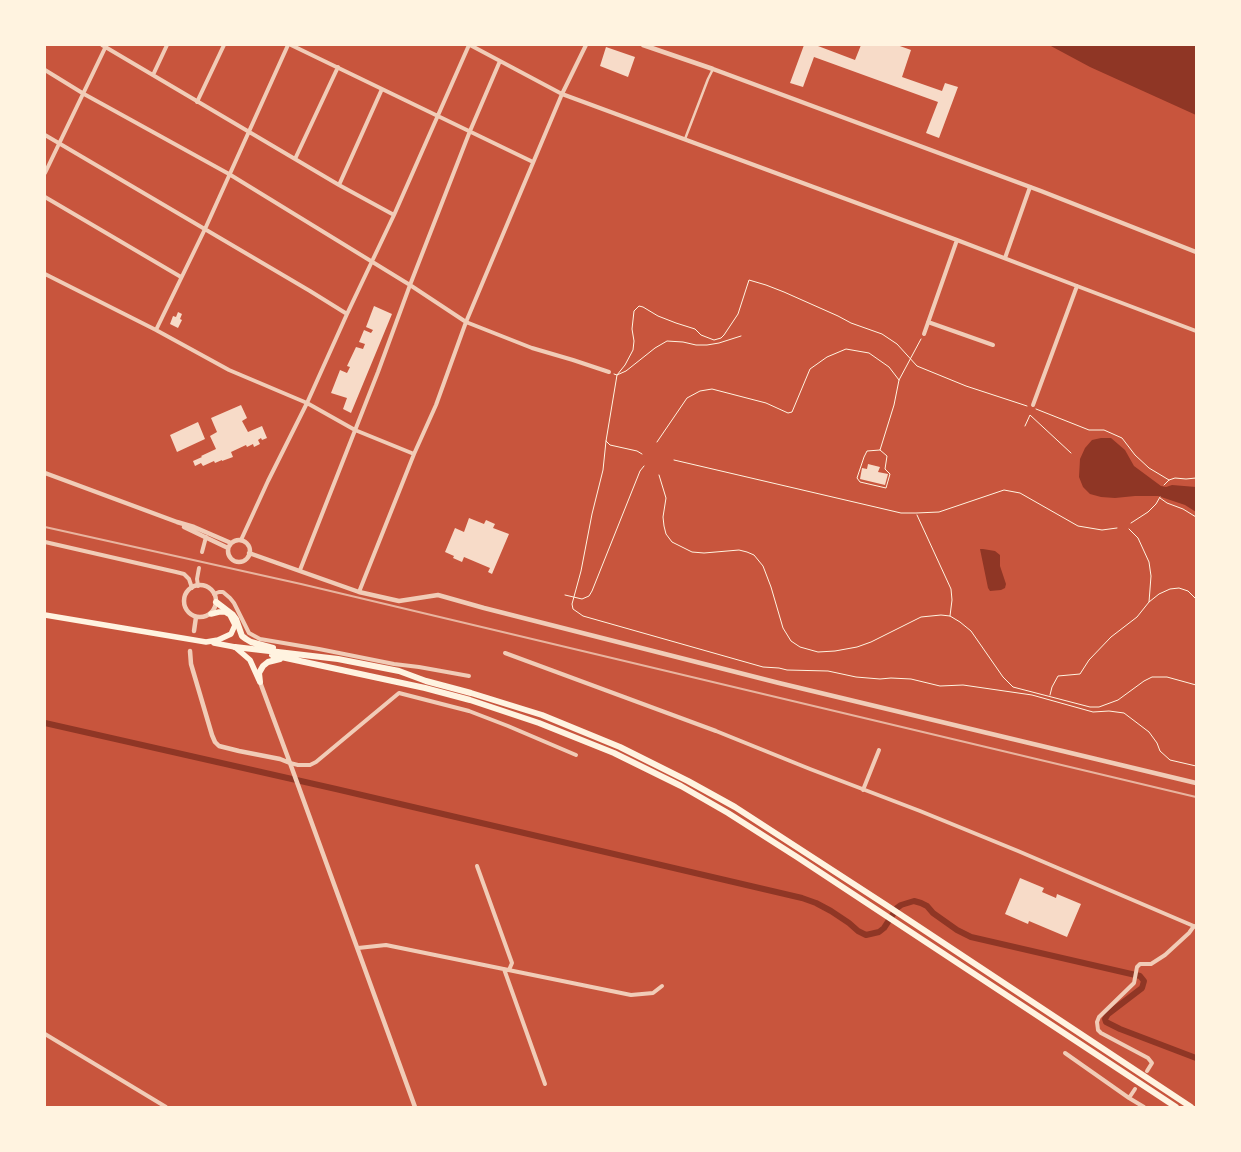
<!DOCTYPE html>
<html>
<head>
<meta charset="utf-8">
<style>
	body { margin:0 }
	#map { position:relative; width:1241px; height:1152px; overflow:hidden; background:#c8553d; font-family:"Source Sans 3",sans-serif }
	canvas { display:block }
	.frame { position:absolute; inset:0; border:46px solid #fff3e0; pointer-events:none }
</style>
</head>
<body>
<div id="map">
<canvas width="1241" height="1152"></canvas>
<div class="frame"></div>
</div>
<script>
const c = document.querySelector('canvas').getContext('2d');
c.lineJoin = 'round';
function paint(path, color) { c.fillStyle = color; c.fill(path, 'evenodd'); }
const toPath = rows => new Path2D(rows.map(r => 'M' + r).join(''));
function stroke(path, color, width, dash) { c.strokeStyle = color; c.lineWidth = width; c.lineCap = dash ? 'butt' : 'round'; c.setLineDash(dash || []); c.stroke(path); }
const water = toPath([
	[1049,45,1196,45,1196,115,1090,67],
	[1101,438,1111,438,1125,450,1134,466,1161,486,1166,487,1172,485,1196,487,1196,512,1185,505,1158,496,1135,496,1115,498,1101,497,1090,494,1083,487,1079,477,1080,459,1085,448,1092,440],
	[980,549,983,549,995,551,1000,555,1000,566,1006,584,1005,588,1001,590,990,591,988,588]
]);
const canal = toPath([
	[45,723,336,789,802,898,816,903,831,911,849,923,858,931,866,935,879,932,884,928,897,908,901,905,914,901,921,903,927,906,933,913,957,930,971,937,1140,976,1144,981,1142,988,1108,1014,1105,1019,1106,1022,1120,1029,1196,1058]
]);
const building = toPath([
	[804,45,818,45,818,46,855,60,861,45,897,45,911,50,902,77,942,91,945,83,958,87,939,138,926,133,938,102,814,57,803,87,790,83],
	[606,47,635,57,628,77,600,66],
	[374,306,392,314,351,413,343,409,347,398,331,393,340,370,347,373,350,367,347,366,356,347,363,349,365,344,359,342,364,330,371,333,373,330,366,327],
	[178,312,182,314,180,319,182,320,178,328,170,324,173,316,176,317],
	[241,405,247,418,242,421,248,432,262,426,267,438,262,440,261,438,258,440,260,444,254,447,253,444,247,447,246,445,231,452,233,457,222,461,222,460,215,463,214,461,203,466,201,463,195,466,193,461,202,457,201,456,216,449,210,436,217,432,211,418],
	[198,422,205,439,177,452,170,435],
	[868,464,880,467,878,472,888,474,885,485,860,479,862,468,867,469],
	[469,518,484,524,486,520,495,524,493,528,509,534,492,574,488,572,490,568,464,557,462,562,453,558,454,556,445,552,455,528,464,532],
	[1020,878,1044,888,1042,892,1056,898,1057,894,1081,904,1067,937,1029,921,1028,924,1005,914]
]);
const path = toPath([
	[614,374,617,375,626,371,655,348,667,341,683,342,696,345,707,345,719,343,741,336],
	[1036,409,1089,430,1104,430,1122,438,1135,455,1149,468,1169,480],
	[1025,426,1030,415,1071,453],
	[606,441,603,470,592,514,581,571,572,604,573,609,583,616,763,667,779,668,787,670,828,671,856,677,880,679,891,678,911,679,940,686,963,685,1032,695,1093,712,1109,711,1124,713,1149,732,1157,743,1160,751,1170,760,1196,766],
	[657,442,687,398,700,391,712,389,766,403,788,413,792,412,810,369,827,357,846,349,869,353,889,367,899,380],
	[880,450,887,456,885,469,890,474,886,488,860,482,857,478,864,457,867,451,880,450,894,405,899,380,921,339],
	[642,454,637,451,610,445,606,441,617,375,625,365,633,350,634,341,632,329,634,311,639,306,643,307,658,316,676,323,695,329,701,335,714,340,721,338,724,335,738,314,749,280,766,285,784,292,838,316,851,323,882,334,897,344,917,366,966,386,1027,406],
	[674,460,901,513,916,513,939,512,1004,490,1020,493,1078,526,1102,530,1117,528],
	[659,475,666,498,663,517,664,526,666,534,672,542,692,552,704,553,739,550,747,552,754,555,763,566,771,587,783,628,791,641,800,647,818,652,835,651,857,647,871,642,921,617,941,615,950,616,960,622,971,631,1003,677,1013,687,1090,707,1099,707,1118,700,1144,681,1152,677,1167,677,1196,685],
	[1164,485,1169,480,1175,478,1186,479,1196,478],
	[1160,498,1167,503,1183,509,1196,517],
	[917,515,951,589,952,600,950,616],
	[1131,523,1148,512,1156,504,1160,497],
	[1129,529,1138,538,1149,562,1151,576,1149,602,1159,594,1170,589,1179,588,1188,591,1196,599],
	[565,595,582,599,589,596,592,591,640,471,644,466],
	[1050,695,1052,687,1058,676,1080,674,1089,660,1111,637,1137,617,1149,602]
]);
const pedestrian = toPath([
	[685,139,708,79,713,69]
]);
const minor = toPath([
	[102,45,339,185,394,215],
	[291,45,533,162],
	[470,45,562,94,957,240,1077,286,1196,331],
	[45,70,84,94,229,174,410,285,466,322,532,348,573,360,609,372],
	[153,75,167,45],
	[197,102,224,45],
	[45,135,310,291,347,314],
	[295,159,338,67],
	[45,173,106,46],
	[339,185,382,89],
	[45,197,181,277],
	[1005,258,1030,187],
	[45,274,156,330,229,370,307,403,355,430,414,454],
	[928,322,993,345],
	[156,330,205,229,288,45],
	[924,334,957,240],
	[1033,405,1077,286],
	[241,540,268,481,307,403,347,314,394,215,469,45],
	[45,542,176,572,184,574,189,579,192,588],
	[202,552,206,537],
	[300,570,378,372,410,285,470,131,500,61],
	[198,586,197,579,199,568],
	[359,592,414,454,436,405,466,322,562,94,586,45],
	[214,594,219,592,223,592,230,598,234,603,249,633,260,639,319,649,394,664,419,667,469,676],
	[505,653,716,731,810,769,920,811,1018,851,1196,927],
	[290,763,298,765,310,765,316,762,399,693,469,711,508,726,576,755],
	[863,790,879,750],
	[477,866,512,963,509,970],
	[358,948,386,945,631,995,653,993,662,986],
	[504,969,545,1084],
	[45,1034,166,1107],
	[1065,1053,1129,1098,1144,1107],
	[1147,1071,1152,1063,1148,1058,1101,1033,1098,1030,1097,1022,1099,1017,1134,983,1137,967,1140,964,1151,964,1165,955,1189,933,1194,926],
	[1129,1098,1135,1089]
]);
const tertiary = toPath([
	[643,45,713,69,1041,191,1196,252],
	[45,473,177,522,194,527,231,543],
	[184,527,228,548],
	'228 551a11 11 0 1 1 22 0a11 11 0 1 1-22 0Z',
	[249,553,359,592,399,601,438,595,484,608,779,683,1196,783],
	'184 601a16 16 0 1 1 32 0a16 16 0 1 1-32 0Z',
	[194,631,196,617],
	[190,651,191,664,212,735,215,742,219,746,239,751,280,759,290,763],
	[260,682,290,763,415,1107]
]);
const primary = toPath([
	[45,615,206,642,218,640,231,634,235,625,230,615,225,612,219,612,211,614],
	[214,643,235,647,250,660,259,680]
]);
const trunk = toPath([
	[216,602,233,615,236,619,242,636,246,639,251,642,273,648],
	[235,647,338,659,399,671,426,681,471,693,542,715,620,747,688,781,735,807,886,905,1191,1107],
	[272,655,425,688,470,700,539,723,614,753,681,786,728,813,797,857,1176,1107],
	[260,682,259,673,263,666,268,662,280,659]
]);
const rail = toPath([
	[45,527,301,584,1196,797]
]);
paint(water, '#8f3625');
stroke(canal, '#8f3625', 6);
paint(building, '#f7dbc8');
stroke(path, '#fff3e0', 1);
stroke(pedestrian, '#f1ccb7', 2.5);
stroke(minor, '#f1ccb7', 4);
stroke(tertiary, '#f1ccb7', 4.5);
stroke(primary, '#fff3e0', 5.5);
stroke(trunk, '#fff3e0', 6);
stroke(rail, '#e9b49f', 2);
</script>
</body>
</html>
